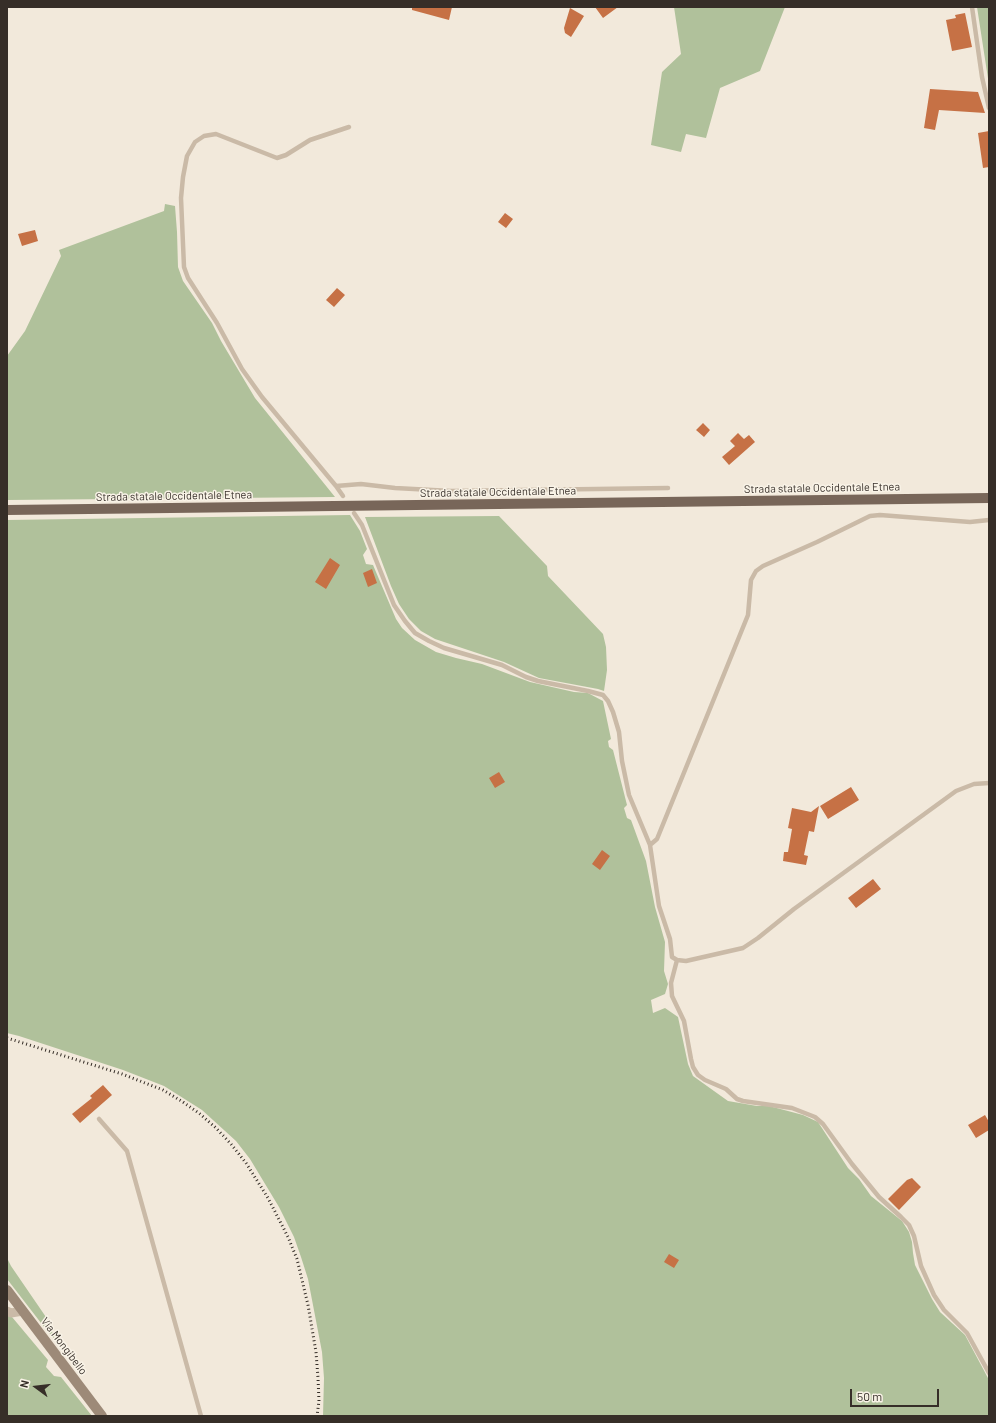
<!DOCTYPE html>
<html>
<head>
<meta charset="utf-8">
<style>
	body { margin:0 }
	#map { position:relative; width:996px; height:1423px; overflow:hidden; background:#f2e9db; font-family:Barlow,sans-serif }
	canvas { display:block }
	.frame { position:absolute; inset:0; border:8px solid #362e28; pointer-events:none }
	.north { position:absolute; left:16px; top:1367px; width:40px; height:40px; -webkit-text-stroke:3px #f9f3e7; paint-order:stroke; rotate:285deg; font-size:11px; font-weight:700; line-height:16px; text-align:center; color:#362e28 }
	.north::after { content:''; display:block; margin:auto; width:14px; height:18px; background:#362e28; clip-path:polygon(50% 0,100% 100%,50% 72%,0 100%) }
	.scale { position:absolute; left:850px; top:1389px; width:89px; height:18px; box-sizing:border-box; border:2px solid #362e28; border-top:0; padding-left:5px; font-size:12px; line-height:14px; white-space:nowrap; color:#362e28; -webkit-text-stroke:3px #f9f3e7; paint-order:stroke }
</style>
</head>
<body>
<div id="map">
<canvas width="996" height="1423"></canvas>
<div class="frame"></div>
<div class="north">N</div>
<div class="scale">50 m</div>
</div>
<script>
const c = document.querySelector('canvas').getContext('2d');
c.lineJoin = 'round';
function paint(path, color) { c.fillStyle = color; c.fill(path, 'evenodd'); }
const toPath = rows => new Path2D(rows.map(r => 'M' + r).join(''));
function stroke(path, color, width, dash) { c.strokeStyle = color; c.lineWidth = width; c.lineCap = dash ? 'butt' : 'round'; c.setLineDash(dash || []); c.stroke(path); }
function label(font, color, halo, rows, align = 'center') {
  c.font = font + ' Barlow,sans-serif'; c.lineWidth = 3; c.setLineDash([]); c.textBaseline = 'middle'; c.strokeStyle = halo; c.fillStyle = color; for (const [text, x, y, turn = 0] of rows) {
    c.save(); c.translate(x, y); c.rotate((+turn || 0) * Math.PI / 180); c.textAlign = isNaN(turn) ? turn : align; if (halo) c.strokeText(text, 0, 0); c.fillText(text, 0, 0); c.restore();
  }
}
const green = toPath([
	[674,7,785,7,760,71,720,88,706,138,686,134,681,152,651,145,662,72,681,54],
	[977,7,989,7,989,86,989,85],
	[165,204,175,206,177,232,178,267,183,281,212,323,221,341,255,398,335,497,7,500,7,356,25,331,61,256,59,250,164,211],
	[350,515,360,531,367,549,363,555,366,564,373,565,396,619,402,628,415,640,436,652,456,658,482,664,530,682,574,692,588,693,603,701,611,739,608,741,609,747,613,750,627,805,624,808,627,818,631,820,646,861,655,907,665,942,664,971,668,984,665,994,651,1000,653,1013,665,1008,678,1017,688,1064,693,1076,728,1101,757,1106,769,1106,803,1115,818,1122,848,1168,859,1179,871,1196,902,1221,909,1232,912,1242,913,1253,915,1265,932,1299,940,1312,965,1335,989,1380,989,1416,323,1416,324,1378,322,1352,308,1279,301,1257,294,1237,279,1207,250,1159,236,1141,202,1110,164,1086,123,1070,19,1036,7,1033,7,520],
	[499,516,547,566,548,576,603,634,606,647,607,670,604,691,598,689,539,678,504,662,435,639,421,631,409,619,399,604,391,586,365,517],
	[7,1258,11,1266,48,1320,55,1339,48,1332,7,1279],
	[7,1315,12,1317,48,1360,46,1367,54,1376,61,1377,92,1416,7,1416]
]);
const building = toPath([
	[412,7,452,7,449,20,412,10],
	[595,7,618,7,603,18],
	[570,8,584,16,571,37,565,33,564,28],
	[965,13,972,47,952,51,946,20,956,18,955,15],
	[930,89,978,92,985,113,939,110,935,130,924,128],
	[989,131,989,167,983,168,978,133],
	[505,213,513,219,506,228,498,222],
	[35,230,38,241,22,246,18,234],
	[337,288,345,295,334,307,326,300],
	[703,423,710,430,704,437,696,430],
	[738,433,744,439,749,435,755,442,729,465,722,457,735,446,730,441],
	[330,558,340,565,326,589,315,582],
	[372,569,377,583,368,587,363,573],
	[499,772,505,782,495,788,489,778],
	[851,787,859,800,828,819,820,806],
	[819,806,814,832,809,831,804,855,808,856,806,865,783,861,784,852,788,852,792,829,788,828,792,808,811,812],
	[602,850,610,856,600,870,592,864],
	[873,879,881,889,856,908,848,898],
	[103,1085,112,1095,80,1123,72,1114,92,1098,90,1096],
	[985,1115,989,1122,989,1130,976,1138,968,1125],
	[912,1178,921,1187,899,1210,888,1199,907,1180],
	[669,1254,679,1260,674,1268,664,1262]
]);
const lane = toPath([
	[972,7,982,77,989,108],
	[336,486,361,484,395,488,451,491,668,488],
	[343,496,336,486,262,397,242,369,217,323,188,278,184,267,181,198,183,177,187,156,195,142,204,136,216,134,277,158,286,155,310,140,349,127],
	[354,513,362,525,394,605,405,621,415,633,429,641,444,648,502,665,526,677,538,681,588,691,603,695,608,701,613,712,619,732,622,761,629,795,650,845,659,906,670,939,672,957,677,960,686,961,743,948,758,938,794,909,956,791,974,784,989,783],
	[650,845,657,839,748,615,751,580,756,571,763,566,817,542,870,516,880,515,970,522,989,520],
	[677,960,671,983,672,996,684,1021,691,1059,693,1067,698,1075,705,1080,726,1089,737,1099,743,1101,792,1108,815,1117,823,1124,852,1164,879,1197,901,1217,909,1225,914,1236,921,1266,934,1295,944,1310,967,1333,989,1373],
	[99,1119,127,1151,201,1416]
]);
const street = toPath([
	[7,1311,11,1313,23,1311]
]);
const secondary = toPath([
	[7,1290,102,1416]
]);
const primary = toPath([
	[7,510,989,498]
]);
const rail = toPath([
	[7,1038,122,1074,163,1090,183,1102,200,1114,216,1128,231,1144,246,1163,268,1198,288,1237,297,1259,308,1305,316,1352,318,1378,319,1401,317,1416]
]);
const streetNames = [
	["Strada statale Occidentale Etnea",822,488,-1],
	["Strada statale Occidentale Etnea",498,492,-1],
	["Strada statale Occidentale Etnea",174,496,-1],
	["Via Mongibello",64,1346,53]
];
paint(green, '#b0c19b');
paint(building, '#c67145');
stroke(lane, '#cabaa7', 4.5);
stroke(street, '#cabaa7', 9);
stroke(secondary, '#9d8a78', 10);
stroke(primary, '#786659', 10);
stroke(rail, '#362e28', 3, [1, 3]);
label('11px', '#362e28', '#f9f3e7', streetNames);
</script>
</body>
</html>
